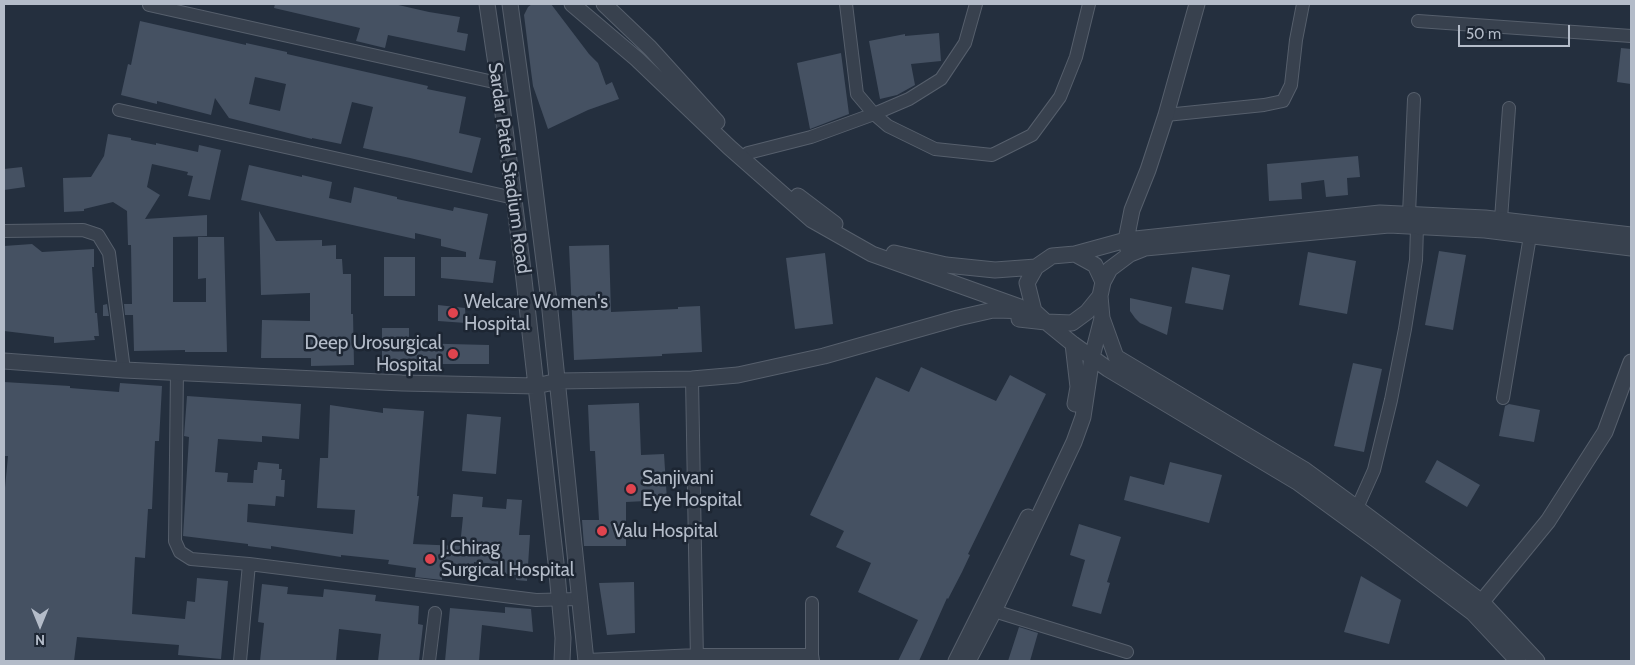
<!DOCTYPE html>
<html>
<head>
<meta charset="utf-8">
<style>
	body { margin:0 }
	#map { position:relative; width:1635px; height:665px; overflow:hidden; background:#242f3e; font-family:Cabin,sans-serif }
	canvas { display:block }
	.frame { position:absolute; inset:0; border:5px solid #b4bcc9; pointer-events:none }
	.north { position:absolute; left:15px; top:600px; width:50px; height:50px; -webkit-text-stroke:4px #1d2633; paint-order:stroke; rotate:180deg; font-size:14px; font-weight:700; line-height:20px; text-align:center; color:#b4bcc9 }
	.north::after { content:''; display:block; margin:auto; width:18px; height:22px; background:#b4bcc9; clip-path:polygon(50% 0,100% 100%,50% 72%,0 100%) }
	.scale { position:absolute; left:1458px; top:25px; width:112px; height:22px; box-sizing:border-box; border:2px solid #b4bcc9; border-top:0; padding-left:6px; font-size:15px; line-height:18px; white-space:nowrap; color:#b4bcc9; -webkit-text-stroke:4px #1d2633; paint-order:stroke }
</style>
</head>
<body>
<div id="map">
<canvas width="1635" height="665"></canvas>
<div class="frame"></div>
<div class="north">N</div>
<div class="scale">50 m</div>
</div>
<script>
const c = document.querySelector('canvas').getContext('2d');
c.lineJoin = 'round';
function paint(path, color) { c.fillStyle = color; c.fill(path, 'evenodd'); }
const toPath = rows => new Path2D(rows.map(r => 'M' + r).join(''));
function stroke(path, color, width, dash) { c.strokeStyle = color; c.lineWidth = width; c.lineCap = dash ? 'butt' : 'round'; c.setLineDash(dash || []); c.stroke(path); }
function label(font, color, halo, rows, align = 'center') {
  c.font = font + ' Cabin,sans-serif'; c.lineWidth = 5; c.setLineDash([]); c.textBaseline = 'middle'; c.strokeStyle = halo; c.fillStyle = color; for (const [text, x, y, turn = 0] of rows) {
    c.save(); c.translate(x, y); c.rotate((+turn || 0) * Math.PI / 180); c.textAlign = isNaN(turn) ? turn : align; if (halo) c.strokeText(text, 0, 0); c.fillText(text, 0, 0); c.restore();
  }
}
const building = toPath([
	[275,4,394,4,429,12,460,17,457,32,468,34,465,51,388,35,385,48,356,41,360,28,274,8],
	[532,4,551,4,589,54,598,63,606,85,612,82,619,99,588,110,548,129,533,86,531,71,524,15,528,7],
	[140,21,246,45,246,43,287,52,287,54,428,86,427,89,466,97,459,133,481,138,472,173,410,158,363,148,373,107,352,102,341,144,312,138,312,139,229,118,215,98,211,115,157,101,157,104,121,95,128,64,131,65],
	[255,77,286,84,280,111,249,104],
	[939,33,941,61,911,64,915,85,897,95,880,99,869,41,905,34,905,36],
	[1621,48,1631,49,1631,84,1617,82],
	[841,53,849,114,810,129,797,63],
	[108,134,131,138,131,140,156,145,156,143,198,152,199,145,221,150,210,200,188,196,193,176,187,175,188,172,152,164,147,187,160,195,145,219,207,215,207,236,173,237,173,302,206,302,206,278,198,279,198,237,224,237,227,352,185,352,185,350,134,351,133,315,125,315,124,304,132,304,131,245,128,245,127,211,113,202,84,209,84,211,64,212,63,178,91,177,104,156],
	[1358,156,1360,177,1347,178,1348,195,1326,197,1324,180,1301,183,1302,199,1269,201,1267,164],
	[249,165,302,177,302,175,332,182,329,198,351,203,354,187,397,197,397,199,453,211,454,207,488,214,479,259,496,261,493,283,441,278,441,257,466,257,466,252,441,246,441,239,415,233,415,239,241,200],
	[22,167,25,187,4,190,4,169],
	[259,211,276,241,322,240,322,246,336,245,336,259,342,259,343,274,351,274,351,314,353,314,354,365,311,366,311,358,261,358,262,320,310,321,310,293,261,295],
	[32,244,42,252,94,249,94,267,92,267,95,313,97,313,99,336,94,336,95,340,54,343,54,337,4,331,4,246],
	[609,245,611,312,678,309,678,307,700,306,702,352,662,354,662,356,574,360,569,246],
	[1439,251,1466,255,1453,330,1425,325],
	[1308,252,1356,261,1347,314,1299,305],
	[825,253,833,324,795,329,786,258],
	[384,257,415,257,415,296,384,296],
	[1192,267,1230,275,1223,310,1185,303],
	[1130,298,1172,307,1167,335,1140,323,1135,318,1130,311],
	[107,304,109,316,103,316,103,305],
	[438,305,465,308,466,323,438,321],
	[382,328,409,328,409,343,489,345,489,364,435,364,435,368,382,368],
	[1353,363,1382,369,1364,452,1334,446],
	[921,367,996,401,1010,375,1046,394,968,554,970,555,962,572,948,599,947,598,919,661,898,661,918,620,858,592,871,563,836,547,844,531,810,515,876,377,909,392],
	[4,382,70,386,70,388,119,392,120,383,162,386,159,441,155,441,152,509,148,509,145,558,135,557,132,614,185,619,187,601,195,602,197,578,228,581,221,659,178,655,179,645,77,637,74,661,4,661,4,498,8,456,4,456],
	[187,396,301,404,299,439,262,436,262,442,218,439,215,472,228,473,227,482,253,483,254,470,257,470,258,462,279,464,279,469,282,469,281,480,285,480,284,497,276,496,275,506,248,504,247,522,353,534,355,510,317,508,320,458,328,458,330,405,383,413,383,408,424,411,417,496,419,496,413,544,460,546,463,517,451,517,453,494,483,497,482,507,506,509,507,499,522,500,519,535,530,535,527,581,516,580,516,575,497,573,497,564,474,562,473,572,442,569,442,580,415,577,416,568,388,564,389,560,341,555,341,557,271,546,271,549,248,546,248,544,183,536,189,437,184,436],
	[639,403,641,455,664,454,667,500,626,502,626,546,584,546,582,520,599,520,595,451,590,451,588,405],
	[1509,404,1540,410,1534,442,1499,436,1505,406],
	[467,414,501,417,496,474,462,471],
	[1437,460,1480,485,1467,507,1425,482],
	[1170,462,1222,475,1209,523,1124,500,1130,476,1164,485],
	[1079,524,1121,537,1107,582,1110,583,1101,614,1072,606,1085,560,1070,555],
	[1361,576,1401,600,1389,644,1344,632],
	[634,582,635,633,607,635,599,583],
	[262,584,288,587,287,594,323,597,324,589,376,595,375,601,419,606,418,624,423,625,419,661,378,661,381,634,339,629,336,661,260,661,264,623,258,622],
	[505,607,531,609,533,632,482,625,479,661,445,661,450,608,505,613],
	[1019,627,1038,633,1030,661,1008,661]
]);
const minor = toPath([
	[846,4,857,94,874,114,888,126,935,149,992,155,1032,135,1060,97,1076,57,1089,4],
	[149,5,498,83],
	[1418,21,1631,36],
	[119,110,514,198],
	[1166,115,1264,105,1283,101,1291,85,1296,40,1303,4],
	[742,158,748,153,811,137,874,114,909,99,941,79,965,43,976,4],
	[1409,214,1414,99],
	[1501,219,1509,108],
	[4,231,83,230,98,235,109,253,124,370],
	[177,371,175,541,180,552,191,559,249,564,536,600,579,599],
	[692,379,697,661],
	[1503,398,1530,236],
	[1357,508,1374,470,1391,400,1405,329,1416,260,1417,227],
	[812,603,812,655],
	[994,611,1127,652],
	[587,660,697,655,812,655,813,661],
	[240,661,249,564],
	[429,661,435,613]
]);
const tertiary = toPath([
	[487,4,501,98,522,262,556,563,563,638,562,661],
	[510,4,528,134,549,301,586,661],
	[572,4,637,59,729,147,812,220,872,254,1020,307],
	[604,4,650,48,717,122],
	[798,196,835,224],
	[1128,249,1126,240,1132,210,1148,170,1166,115,1197,4],
	[894,253,946,265,995,270,1036,267],
	[1075,254,1126,240,1380,213,1485,218,1631,235],
	[1075,254,1095,265,1103,282,1100,296,1087,312,1072,323,1046,322,1034,311,1027,283,1036,267,1052,256,1075,254],
	[1103,282,1110,269,1130,254,1145,248,1389,225,1485,230,1631,248],
	[1100,296,1102,318,1116,357,1305,470,1357,508,1482,602,1537,661],
	[1019,319,1046,322,1073,344,1108,369,1297,482,1378,541,1473,613,1518,661],
	[1073,344,1078,387,1075,404],
	[4,361,124,370,402,383,536,386,558,381,692,379,738,375,824,356,958,318,993,310,1034,311],
	[1475,610,1548,521,1605,432,1631,362],
	[956,661,1028,517],
	[968,661,994,611,1074,442,1083,417,1092,357,1102,318]
]);
const markers = [
	[453,313,6,"#e0444e"],
	[453,354,6,"#e0444e"],
	[631,489,6,"#e0444e"],
	[602,531,6,"#e0444e"],
	[430,559,6,"#e0444e"]
];
const streetNames = [
	["Sardar Patel Stadium Road",509,168,82]
];
const poiNames = [
	["Welcare Women's",464,302],
	["Hospital",464,324],
	["Deep Urosurgical",442,343,"right"],
	["Hospital",442,365,"right"],
	["Sanjivani",642,478],
	["Eye Hospital",642,500],
	["Valu Hospital",613,531],
	["J.Chirag",441,548],
	["Surgical Hospital",441,570]
];
paint(building, '#455162');
stroke(minor, '#565f6c', 14);
stroke(tertiary, '#565f6c', 17);
stroke(minor, '#38414e', 12);
stroke(tertiary, '#38414e', 15);
for (const [x, y, r, color] of markers) { const dot = new Path2D(); dot.arc(x, y, r, 0, 2 * Math.PI); c.fillStyle = color; c.fill(dot); stroke(dot, '#1d2633', 2); }
label('19px', '#b4bcc9', '#1d2633', streetNames);
label('19px', '#b4bcc9', '#1d2633', poiNames, 'left');
</script>
</body>
</html>
